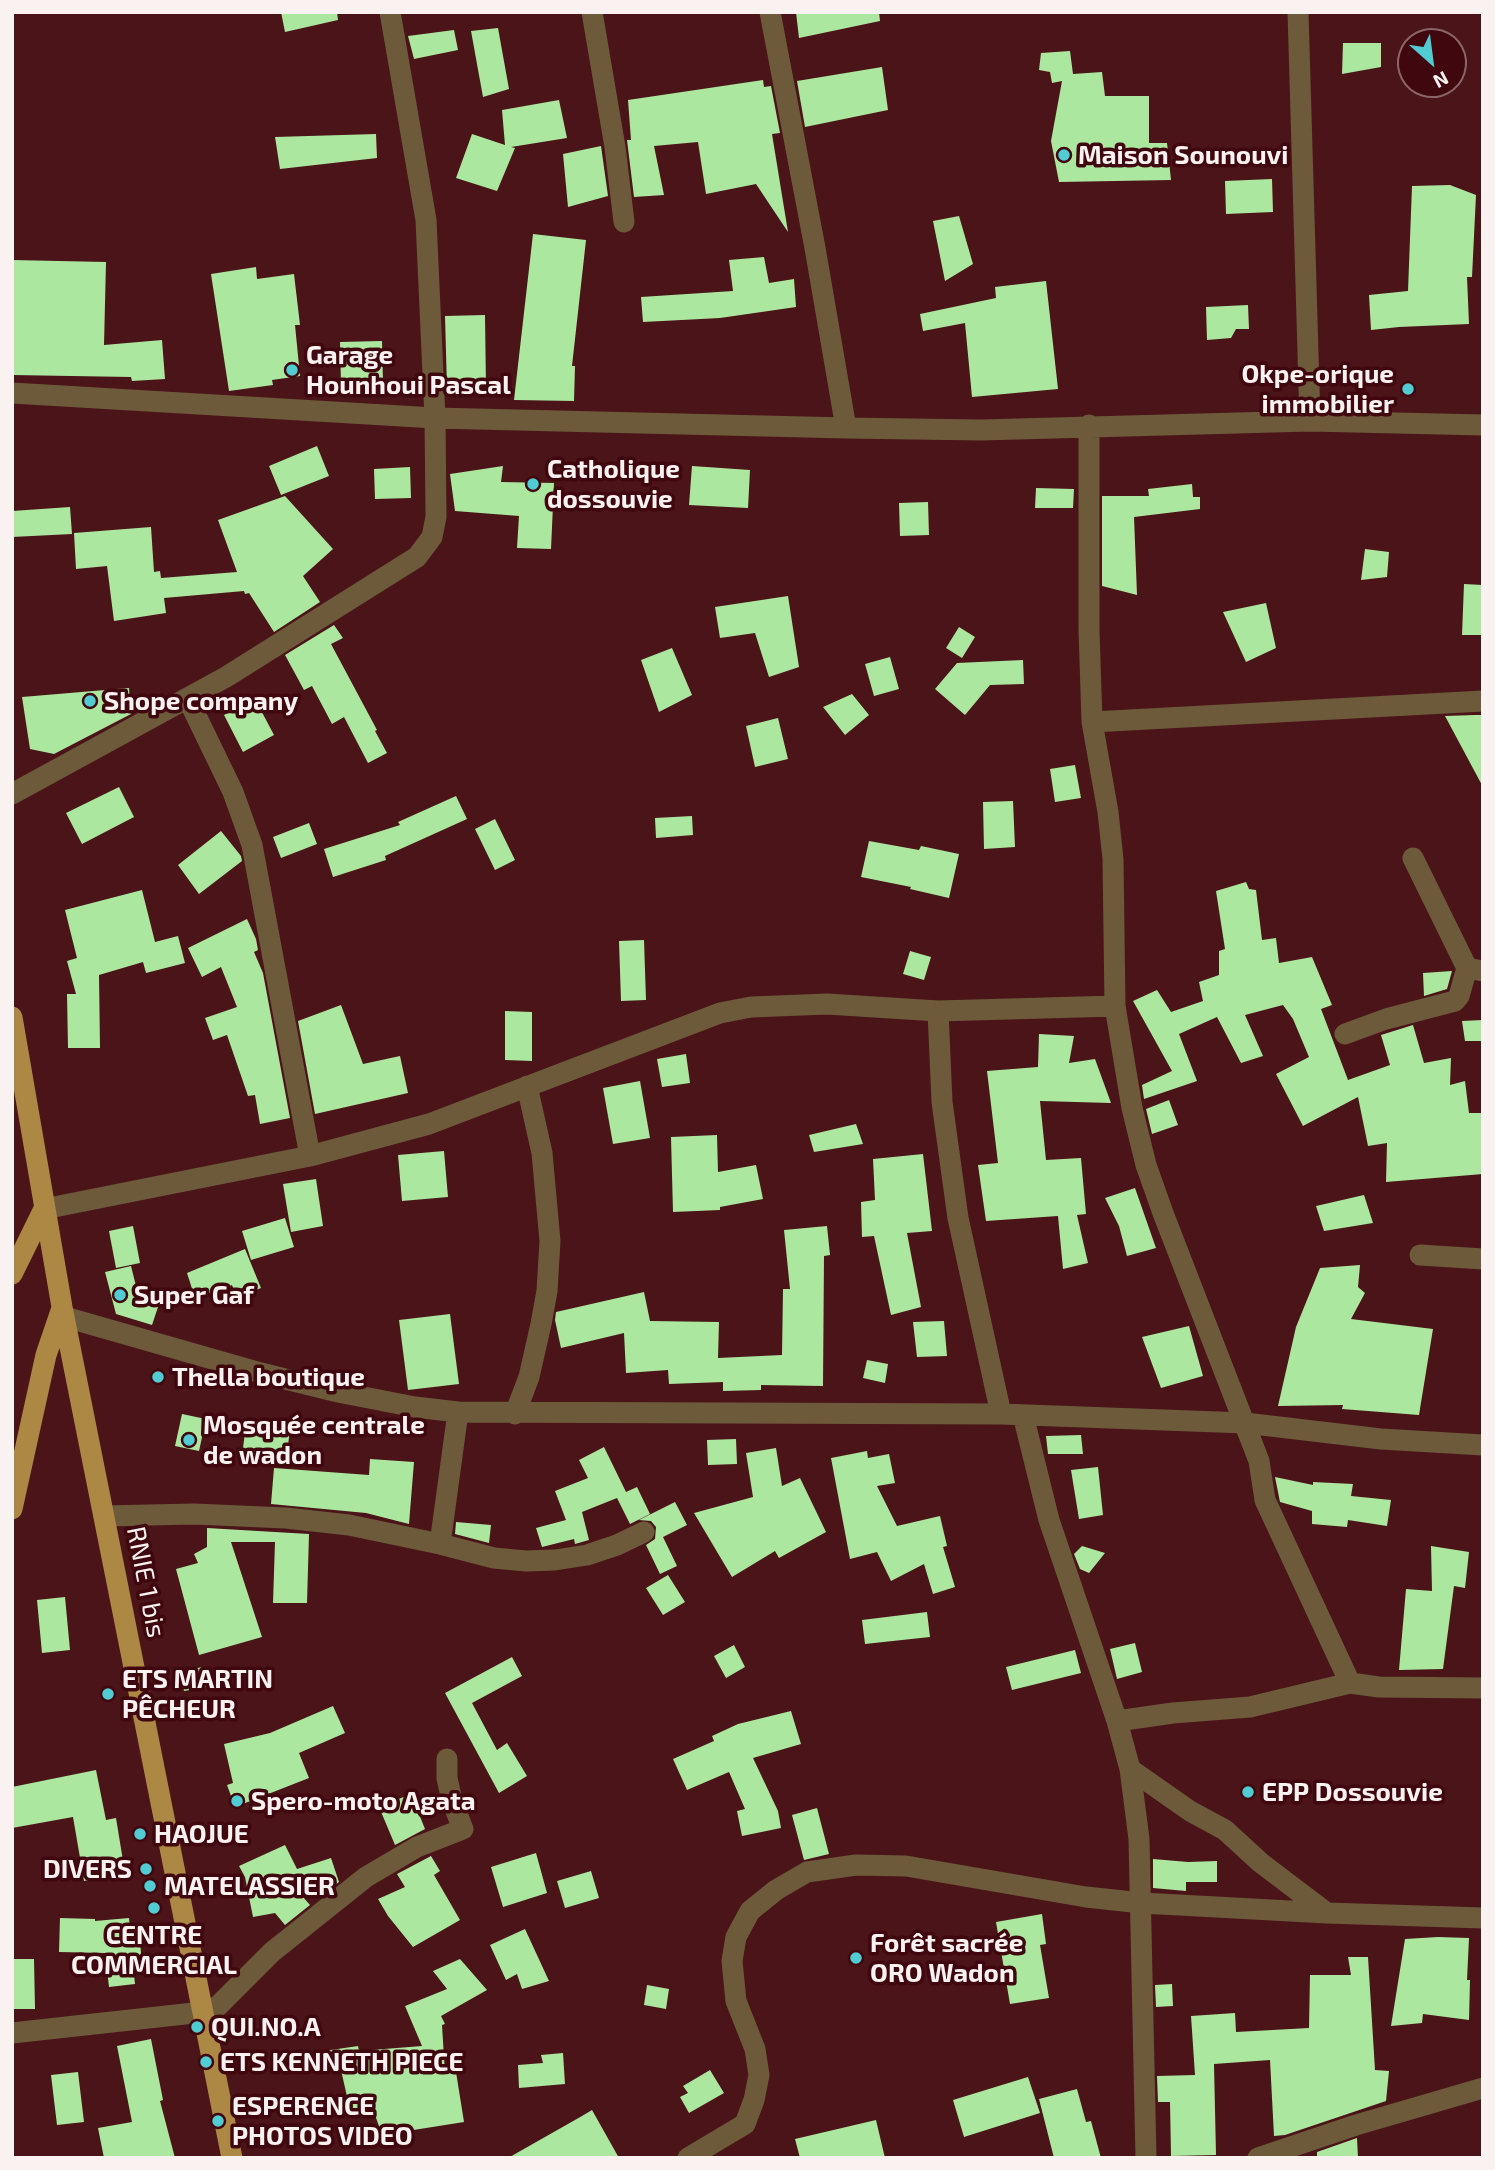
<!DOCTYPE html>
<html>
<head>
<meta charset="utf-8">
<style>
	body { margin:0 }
	#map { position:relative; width:1495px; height:2170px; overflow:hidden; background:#4b1418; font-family:"Exo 2",sans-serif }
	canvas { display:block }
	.frame { position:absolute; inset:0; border:14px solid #f9f2f1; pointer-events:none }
	.north { position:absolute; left:1397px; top:28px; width:70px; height:70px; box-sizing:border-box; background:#40080e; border:2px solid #8a6669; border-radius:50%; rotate:152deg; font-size:19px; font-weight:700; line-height:28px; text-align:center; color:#f9f2f1 }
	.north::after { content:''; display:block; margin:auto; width:24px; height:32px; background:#51ccd3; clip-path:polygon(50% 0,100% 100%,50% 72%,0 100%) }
</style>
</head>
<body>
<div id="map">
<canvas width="1495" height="2170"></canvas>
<div class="frame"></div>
<div class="north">N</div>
</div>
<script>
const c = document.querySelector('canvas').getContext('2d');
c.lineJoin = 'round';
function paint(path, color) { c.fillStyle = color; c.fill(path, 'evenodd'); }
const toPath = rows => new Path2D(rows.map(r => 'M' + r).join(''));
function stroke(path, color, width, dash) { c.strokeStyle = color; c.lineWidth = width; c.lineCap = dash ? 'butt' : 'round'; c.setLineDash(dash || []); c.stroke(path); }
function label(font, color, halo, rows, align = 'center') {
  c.font = font + ' "Exo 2",sans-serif'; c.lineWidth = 7; c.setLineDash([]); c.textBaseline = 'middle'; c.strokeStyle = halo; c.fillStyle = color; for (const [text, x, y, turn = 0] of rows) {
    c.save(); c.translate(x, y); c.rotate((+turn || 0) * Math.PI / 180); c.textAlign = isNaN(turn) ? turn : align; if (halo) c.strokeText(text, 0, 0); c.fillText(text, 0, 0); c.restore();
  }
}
const building = toPath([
	[281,12,337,12,338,20,285,32],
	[796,12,879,12,880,21,799,38],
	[498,28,509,89,483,97,471,31],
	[454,30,458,50,414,59,408,36],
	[1343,43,1381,43,1381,67,1342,74],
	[1070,51,1073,74,1102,72,1105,96,1149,96,1149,143,1167,143,1171,180,1059,182,1051,141,1062,81,1052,83,1050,72,1039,70,1041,53],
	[882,67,888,110,805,127,797,81],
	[763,80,764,87,771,86,780,133,772,134,788,232,756,184,706,194,698,142,654,146,664,195,634,197,627,140,631,140,628,100],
	[559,100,567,138,511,147,515,148,497,191,456,178,472,134,505,145,502,110],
	[376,134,377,158,280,169,275,137],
	[601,146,608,196,568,207,563,154],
	[1272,179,1273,212,1226,214,1225,181],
	[1450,185,1476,195,1472,277,1467,277,1469,324,1399,327,1371,330,1369,295,1408,291,1412,186],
	[959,216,973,264,945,281,933,221],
	[533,234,586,240,572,366,575,366,574,401,514,400],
	[764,257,769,283,794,279,796,307,720,318,643,322,641,297,733,291,729,260],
	[12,260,106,262,104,345,162,340,165,379,132,381,131,377,12,375],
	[256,267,257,279,294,274,300,325,295,325,300,376,272,380,273,385,229,391,211,274],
	[1046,281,1058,389,972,397,965,323,923,331,920,314,996,298,995,287],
	[1248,305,1249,329,1236,329,1231,338,1207,340,1206,307],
	[485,315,486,388,447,388,445,316],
	[382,341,383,383,341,384,340,342],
	[317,446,329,476,281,495,269,466],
	[503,466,501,482,554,483,551,549,517,548,519,516,455,511,450,474],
	[692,466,750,470,748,508,689,505],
	[410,467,411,498,375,499,374,469],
	[1192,484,1193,497,1200,497,1200,509,1134,517,1137,595,1102,586,1102,496,1149,496,1148,489],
	[1036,488,1074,489,1073,508,1035,508],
	[285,496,333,549,303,576,320,602,274,632,249,593,245,594,244,591,164,598,166,613,114,621,107,566,76,569,74,533,151,527,154,572,160,571,161,578,237,572,218,520],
	[928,502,929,535,900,536,899,503],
	[70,507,72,534,12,537,12,511],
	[1365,549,1389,552,1387,577,1361,580],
	[1464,584,1483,585,1483,635,1462,635],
	[788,596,799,667,769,677,755,633,720,638,715,607],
	[1266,603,1276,648,1246,662,1223,612],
	[334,625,343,638,331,644,377,730,375,731,387,753,368,763,344,717,332,724,312,686,304,690,285,655],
	[959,627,975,637,962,658,946,648],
	[672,648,692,695,659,712,641,660],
	[890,657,899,689,874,696,865,664],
	[1023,660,1024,684,990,685,965,715,935,689,957,663],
	[129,688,131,714,54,754,30,749,22,697],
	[852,694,869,715,845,735,823,707],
	[255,699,274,735,243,752,224,715],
	[1475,715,1483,715,1483,787,1445,716],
	[778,718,788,759,755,767,746,726],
	[1075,765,1081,798,1055,802,1050,769],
	[119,787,134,817,82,844,66,813],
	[456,796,467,819,385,856,386,860,333,877,324,849,400,825,398,822],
	[1013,801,1015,847,984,849,983,802],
	[692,816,693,835,656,838,655,818],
	[495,819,515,860,495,870,475,829],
	[309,823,317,844,281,858,273,837],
	[221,831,241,856,242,861,199,894,178,865],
	[869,841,919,850,921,846,959,854,949,898,910,889,911,887,861,877],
	[1246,882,1249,889,1256,890,1262,940,1276,938,1279,963,1312,957,1332,1005,1321,1009,1348,1080,1390,1065,1381,1035,1413,1025,1424,1063,1451,1058,1450,1085,1465,1081,1469,1113,1483,1113,1483,1174,1386,1182,1387,1143,1368,1146,1358,1097,1303,1126,1276,1074,1309,1057,1293,1019,1283,1005,1245,1015,1263,1056,1241,1063,1217,1017,1179,1034,1197,1081,1144,1099,1142,1085,1172,1071,1133,1001,1157,990,1171,1012,1203,1001,1199,982,1219,975,1219,951,1225,949,1216,891],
	[142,890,155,942,178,936,185,963,146,973,143,962,99,975,100,1048,68,1048,67,994,76,994,67,961,77,958,65,910],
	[247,919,256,939,258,950,254,952,263,973,290,1118,260,1124,255,1095,248,1096,227,1035,213,1040,205,1018,237,1007,221,967,202,977,188,948],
	[644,940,646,1000,621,1001,619,941],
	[910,951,931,957,924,980,903,974],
	[1452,971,1447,989,1424,996,1423,973],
	[341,1005,363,1064,400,1056,408,1093,315,1114,298,1021],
	[505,1011,532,1012,532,1061,505,1060],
	[1483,1020,1483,1041,1465,1041,1462,1021],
	[1039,1034,1074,1036,1069,1063,1095,1059,1111,1103,1040,1101,1046,1160,1081,1158,1086,1214,1077,1215,1088,1263,1063,1269,1058,1216,986,1221,978,1165,998,1163,987,1071,1038,1067],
	[686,1054,690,1083,662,1087,657,1059],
	[640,1081,650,1138,613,1144,603,1088],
	[1169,1100,1178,1125,1152,1134,1146,1109],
	[856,1124,863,1144,814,1152,809,1135],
	[717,1135,718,1172,756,1165,763,1199,720,1207,720,1210,673,1212,671,1137],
	[444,1151,448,1197,402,1201,398,1155],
	[923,1154,932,1231,907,1233,921,1307,891,1315,874,1236,862,1237,861,1202,875,1200,873,1159],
	[316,1179,323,1226,291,1232,283,1184],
	[1135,1188,1156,1248,1127,1256,1119,1226,1105,1198],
	[1364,1195,1373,1223,1324,1231,1316,1206],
	[285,1218,294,1247,251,1260,242,1231],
	[133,1226,140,1263,116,1268,109,1231],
	[827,1226,830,1255,824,1256,823,1386,761,1385,761,1390,723,1391,723,1382,669,1384,668,1370,626,1373,624,1333,561,1348,555,1320,556,1312,644,1292,650,1321,719,1322,718,1358,782,1355,783,1289,790,1289,784,1230],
	[245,1249,261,1288,237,1298,232,1285,195,1298,187,1273],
	[1360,1265,1358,1287,1365,1293,1351,1319,1433,1329,1419,1415,1342,1409,1343,1405,1278,1406,1296,1327,1320,1268],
	[131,1266,140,1302,158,1307,152,1325,116,1314,105,1272],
	[450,1314,459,1384,408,1390,399,1320],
	[944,1321,947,1356,917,1357,913,1322],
	[1189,1326,1203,1376,1161,1388,1142,1337],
	[867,1360,888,1364,885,1383,863,1378],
	[182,1414,206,1419,199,1451,175,1446],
	[246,1424,290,1429,286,1462,242,1456],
	[1081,1435,1083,1454,1048,1454,1046,1436],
	[736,1439,737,1464,708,1465,707,1440],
	[604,1447,626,1492,637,1487,650,1514,630,1524,617,1498,582,1512,589,1540,575,1544,574,1539,542,1547,536,1528,566,1520,555,1491,588,1478,579,1460],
	[776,1448,782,1486,800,1478,826,1532,779,1558,775,1551,732,1577,694,1513,753,1497,746,1453],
	[867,1451,868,1458,889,1454,895,1483,877,1486,897,1526,940,1516,947,1546,943,1547,955,1587,933,1594,924,1564,891,1581,877,1552,850,1559,831,1458],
	[370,1459,414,1462,409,1524,366,1513,271,1504,274,1468,369,1475],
	[1098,1467,1103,1515,1079,1519,1071,1470],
	[1275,1477,1313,1485,1313,1482,1353,1484,1351,1496,1391,1500,1387,1526,1348,1520,1347,1527,1312,1524,1312,1511,1280,1502],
	[675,1502,687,1525,663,1537,677,1566,660,1574,646,1545,655,1539,656,1527,651,1521,639,1520],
	[456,1522,491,1525,489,1543,455,1534],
	[207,1528,309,1534,307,1603,273,1603,275,1542,231,1542,262,1637,199,1655,176,1569,198,1563,194,1554,207,1547],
	[1082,1546,1105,1553,1089,1573,1080,1569,1074,1554],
	[1431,1546,1469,1552,1465,1588,1454,1586,1443,1669,1399,1670,1406,1589,1432,1591],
	[668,1575,685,1602,663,1615,646,1588],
	[65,1597,70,1650,42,1653,37,1600],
	[927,1612,930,1637,865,1644,862,1620],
	[1135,1643,1142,1672,1117,1679,1110,1649],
	[734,1645,745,1667,726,1678,714,1656],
	[1075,1650,1081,1673,1012,1690,1006,1667],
	[512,1657,522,1676,472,1703,497,1750,507,1743,527,1776,499,1793,445,1693],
	[203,1667,206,1687,184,1691,181,1671],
	[333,1706,345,1733,299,1753,309,1778,235,1807,227,1785,233,1783,224,1744,270,1733],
	[791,1711,801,1744,753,1758,778,1811,781,1828,742,1836,737,1811,745,1809,729,1772,687,1790,673,1759,714,1741,712,1736,738,1724],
	[96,1770,106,1820,116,1818,125,1873,84,1881,73,1817,12,1828,12,1787],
	[411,1794,425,1829,395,1845,379,1807],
	[817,1808,829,1854,804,1860,792,1815],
	[285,1845,297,1869,331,1858,339,1882,331,1888,303,1897,310,1905,285,1925,275,1913,253,1917,245,1877,239,1866],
	[536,1853,547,1893,503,1907,491,1867],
	[431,1856,440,1871,434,1875,460,1920,413,1947,388,1916,378,1899,405,1887,397,1874],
	[1153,1859,1188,1862,1217,1861,1217,1882,1186,1882,1186,1891,1153,1888],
	[591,1871,599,1898,565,1908,557,1881],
	[1042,1914,1046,1944,1040,1945,1049,1998,1010,2004,996,1922],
	[60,1918,95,1919,95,1921,129,1918,131,1942,140,1941,142,1965,133,1966,135,1984,109,1987,105,1953,59,1952],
	[525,1929,549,1981,522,1989,517,1974,506,1980,490,1945],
	[1438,1937,1469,1938,1467,1980,1470,1980,1469,2020,1423,2014,1422,2023,1391,2026,1405,1939],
	[1348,1957,1368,1957,1375,2070,1389,2071,1386,2101,1285,2135,1274,2136,1270,2060,1214,2064,1216,2155,1171,2156,1170,2102,1158,2102,1157,2076,1195,2075,1191,2016,1235,2013,1236,2032,1309,2028,1310,1975,1351,1975],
	[12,1959,34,1959,35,2009,12,2009],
	[460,1959,487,1990,441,2016,445,2024,442,2025,445,2074,456,2072,464,2122,382,2135,373,2109,351,2114,341,2070,327,2072,324,2051,358,2046,359,2051,422,2046,405,2006,447,1989,433,1971],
	[1172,1984,1173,2006,1156,2007,1155,1985],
	[647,1985,669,1989,666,2009,644,2005],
	[151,2039,163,2100,160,2101,175,2158,104,2158,98,2128,132,2122,117,2046],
	[563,2053,565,2084,519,2088,518,2065,543,2063,541,2055],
	[710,2070,724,2093,689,2113,680,2097,688,2093,683,2086],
	[78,2072,84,2122,57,2125,51,2075],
	[1028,2077,1040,2113,964,2137,953,2100],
	[1077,2089,1086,2122,1091,2121,1101,2158,1054,2158,1039,2099],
	[592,2110,619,2158,508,2158,582,2116],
	[876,2120,885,2158,800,2158,795,2139],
	[1357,2138,1358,2158,1317,2158,1317,2152]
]);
const street = toPath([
	[592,12,615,147,624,222],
	[770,12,815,248,846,428],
	[1298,12,1310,421],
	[12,393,435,418,846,428,981,430,1310,421,1483,425],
	[1089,425,1089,630,1092,722,1108,812,1113,859,1115,1006,1132,1108,1146,1165,1163,1213,1259,1461,1265,1500,1350,1683],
	[188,699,233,792,252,845,310,1156],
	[1092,722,1483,701],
	[12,794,226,677,417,557,432,537,436,517,435,418,426,220,390,12],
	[1413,858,1467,968,1483,971],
	[938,1011,942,1102,958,1218,1001,1414],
	[1345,1034,1386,1019,1455,1001,1459,996,1467,968],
	[44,1209,310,1156,429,1124,720,1013,751,1007,827,1004,938,1011,1115,1006],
	[1420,1255,1483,1259],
	[65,1317,261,1373,338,1392,415,1407,458,1412,1001,1414,1245,1423,1381,1439,1483,1445],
	[515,1414,529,1377,541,1324,547,1291,550,1241,542,1153,527,1086],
	[1023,1415,1049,1520,1117,1721,1130,1769,1139,1839,1146,2158],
	[104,1516,194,1514,286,1518,349,1525,440,1544,494,1558,526,1561,555,1560,587,1555,617,1545,644,1532],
	[440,1544,458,1412],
	[1117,1721,1173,1713,1250,1707,1350,1683,1379,1687,1483,1688],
	[1130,1769,1190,1811,1225,1830,1261,1863,1327,1913],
	[12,2033,203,2012,218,2006,272,1952,366,1877,417,1847,463,1829,452,1801,447,1778,447,1759],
	[688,2158,745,2124,754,2100,759,2075,755,2049,736,2001,732,1961,736,1937,750,1911,776,1890,807,1872,856,1865,906,1866,1086,1897,1142,1903,1327,1913,1483,1918],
	[1258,2158,1356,2125,1483,2088]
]);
const primary = toPath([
	[12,1017,62,1307,232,2158],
	[12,1274,44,1209],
	[12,1509,46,1355,62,1308]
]);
const markers = [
	[1064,155,7,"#51ccd3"],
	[292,370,7,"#51ccd3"],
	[1408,389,7,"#51ccd3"],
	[533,484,7,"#51ccd3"],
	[90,701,7,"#51ccd3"],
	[120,1295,7,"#51ccd3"],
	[158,1377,7,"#51ccd3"],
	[189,1440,7,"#51ccd3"],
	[108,1694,7,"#51ccd3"],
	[1248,1792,7,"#51ccd3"],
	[237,1801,7,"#51ccd3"],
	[140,1834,7,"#51ccd3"],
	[146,1869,7,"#51ccd3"],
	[150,1886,7,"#51ccd3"],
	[154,1908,7,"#51ccd3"],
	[856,1958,7,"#51ccd3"],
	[197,2027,7,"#51ccd3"],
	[206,2062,7,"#51ccd3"],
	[218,2121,7,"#51ccd3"]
];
const poiNames = [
	["Maison Sounouvi",1078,155],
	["Garage",306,355],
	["Hounhoui Pascal",306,385],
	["Okpe-orique",1394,374,"right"],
	["immobilier",1394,404,"right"],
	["Catholique",547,469],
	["dossouvie",547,499],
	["Shope company",104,701],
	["Super Gaf",134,1295],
	["Thella boutique",172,1377],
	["Mosquée centrale",203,1425],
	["de wadon",203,1455],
	["ETS MARTIN",122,1679],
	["PÊCHEUR",122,1709],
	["EPP Dossouvie",1262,1792],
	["Spero-moto Agata",251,1801],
	["HAOJUE",154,1834],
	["DIVERS",132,1869,"right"],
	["MATELASSIER",164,1886],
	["CENTRE",154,1935,"center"],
	["COMMERCIAL",154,1965,"center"],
	["Forêt sacrée",870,1943],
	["ORO Wadon",870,1973],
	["QUI.NO.A",211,2027],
	["ETS KENNETH PIECE",220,2062],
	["ESPERENCE",232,2106],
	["PHOTOS VIDEO",232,2136]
];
const streetNames = [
	["RNIE 1 bis",146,1582,79]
];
paint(building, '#ace7a0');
stroke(street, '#6c5a3b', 21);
stroke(primary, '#ad8744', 21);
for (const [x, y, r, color] of markers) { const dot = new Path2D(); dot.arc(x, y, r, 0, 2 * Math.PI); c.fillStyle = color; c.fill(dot); stroke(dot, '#40080e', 2.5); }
label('bold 26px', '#f9f2f1', '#40080e', poiNames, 'left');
label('26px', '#f9f2f1', '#40080e', streetNames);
</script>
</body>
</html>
